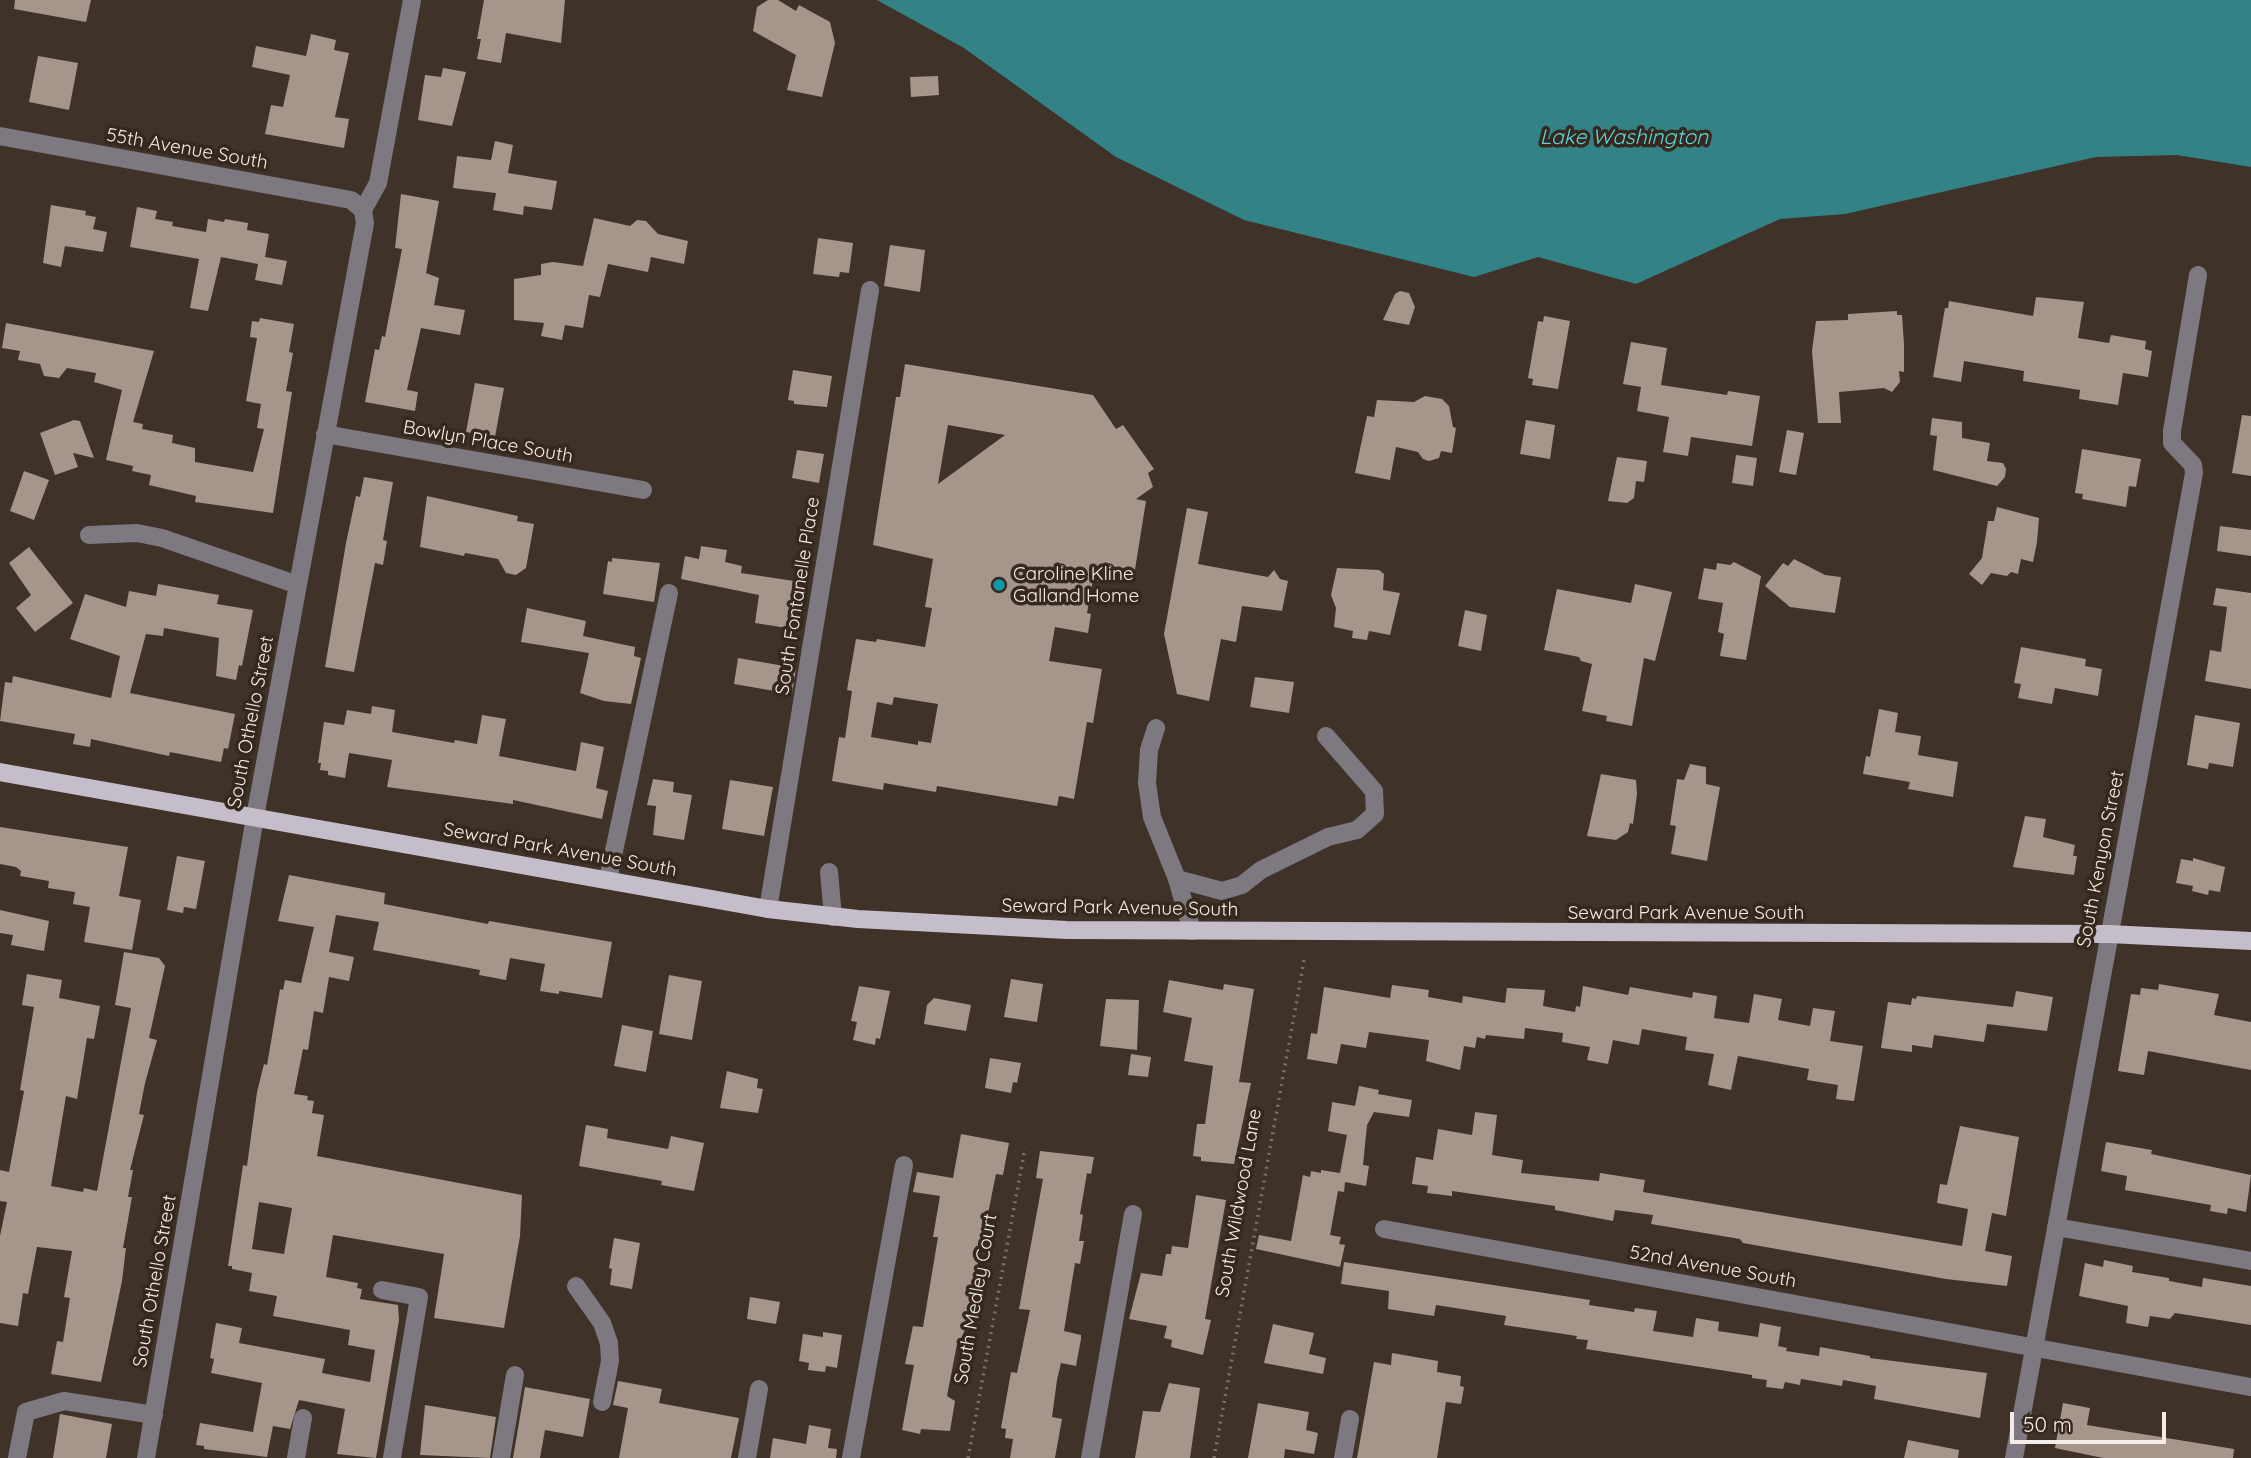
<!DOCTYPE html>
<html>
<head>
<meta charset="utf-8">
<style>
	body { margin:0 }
	#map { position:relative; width:2251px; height:1458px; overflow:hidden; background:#3f3229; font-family:Quicksand,sans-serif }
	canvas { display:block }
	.scale { position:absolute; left:2010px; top:1412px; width:156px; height:32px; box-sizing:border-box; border:4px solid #f4ece6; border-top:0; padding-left:9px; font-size:21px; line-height:24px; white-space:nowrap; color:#f4ece6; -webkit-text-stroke:5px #35281f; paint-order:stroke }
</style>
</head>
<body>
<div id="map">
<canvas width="2251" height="1458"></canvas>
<div class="scale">50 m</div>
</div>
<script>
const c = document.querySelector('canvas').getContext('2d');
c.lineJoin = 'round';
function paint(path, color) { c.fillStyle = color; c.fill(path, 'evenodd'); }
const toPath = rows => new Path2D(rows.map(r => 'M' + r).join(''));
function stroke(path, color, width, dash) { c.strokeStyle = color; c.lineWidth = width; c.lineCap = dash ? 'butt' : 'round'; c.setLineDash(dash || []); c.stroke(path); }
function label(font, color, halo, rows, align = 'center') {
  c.font = font + ' Quicksand,sans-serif'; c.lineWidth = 7; c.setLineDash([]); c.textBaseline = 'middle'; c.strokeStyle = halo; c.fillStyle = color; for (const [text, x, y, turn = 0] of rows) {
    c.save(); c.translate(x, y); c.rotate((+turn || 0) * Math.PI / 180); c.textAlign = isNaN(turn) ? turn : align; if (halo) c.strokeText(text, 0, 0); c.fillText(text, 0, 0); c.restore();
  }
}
const water = toPath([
	[877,0,2251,0,2251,167,2177,155,2096,157,1845,214,1780,219,1636,284,1538,257,1474,277,1244,220,1116,157,964,48]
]);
const building = toPath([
	[15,0,91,0,86,22,14,9],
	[484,0,565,0,561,43,506,33,501,63,477,59,481,39,477,39],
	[768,0,778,0,796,11,799,5,830,22,835,43,822,97,787,90,796,55,753,31,757,7],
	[311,34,336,40,334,50,349,53,335,117,349,119,344,148,265,134,271,105,283,107,290,75,252,67,256,46,306,56],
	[38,56,78,63,69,110,29,102],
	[443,68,466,72,452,126,418,120,425,75,441,77],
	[938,76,939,95,911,97,910,77],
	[495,141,513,145,508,173,557,181,552,210,524,206,523,215,493,210,496,193,453,188,457,156,491,160],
	[401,194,439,201,426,273,439,278,434,305,465,310,460,335,421,328,407,390,418,392,415,411,365,402,375,349,379,350,382,336,385,337,402,249,395,248],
	[51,205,86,211,85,215,96,217,93,229,107,232,103,252,65,246,61,267,43,263],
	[137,207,157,211,155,219,173,222,172,226,206,232,208,219,224,222,225,219,248,223,247,230,269,234,265,257,287,261,282,285,255,280,258,264,221,257,208,311,190,308,199,259,130,247],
	[594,218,630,226,637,220,646,221,658,234,688,241,684,264,651,257,648,272,608,264,600,297,589,295,583,328,565,325,562,340,541,336,544,323,514,320,514,279,541,275,541,264,553,262,583,266],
	[818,238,853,243,849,273,840,272,839,277,813,274],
	[890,245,925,250,920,292,884,286],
	[1400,291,1409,293,1415,307,1409,325,1383,320,1395,294],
	[2036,297,2084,302,2078,338,2109,343,2111,335,2146,341,2145,349,2152,351,2148,377,2123,373,2118,405,2079,399,2080,390,2023,381,2024,371,1964,361,1961,382,1933,377,1945,308,1948,308,1949,301,2033,316],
	[1897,311,1897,315,1902,315,1904,344,1904,372,1899,371,1900,382,1892,392,1884,388,1839,392,1841,423,1818,423,1812,351,1816,321,1848,320,1848,314],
	[1544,316,1570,321,1558,389,1532,385,1533,379,1528,378,1538,321,1543,322],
	[260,318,294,324,289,352,293,353,286,391,292,392,273,513,195,502,196,496,149,485,151,475,132,471,133,466,106,460,122,390,94,382,96,373,67,368,59,378,44,376,40,364,18,360,20,351,2,348,6,323,154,351,133,422,143,424,142,429,173,435,172,443,195,448,195,462,253,472,264,429,257,428,261,404,246,401,257,338,250,337,252,321,259,322],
	[1631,342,1667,348,1661,385,1727,395,1728,391,1760,396,1752,446,1691,437,1688,456,1663,452,1669,417,1637,411,1641,387,1623,384],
	[905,364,1093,395,1116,429,1123,425,1154,469,1148,473,1153,487,1136,499,1146,501,1133,582,1111,578,1110,583,1093,580,1087,613,1091,614,1088,633,1055,627,1049,661,1102,669,1093,723,1087,722,1074,799,1059,796,1057,806,937,786,936,792,884,783,883,790,832,781,839,737,845,738,852,691,847,690,856,639,876,642,877,639,925,647,932,608,925,607,933,559,873,545,896,397,900,397],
	[948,425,1005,435,938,484],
	[894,697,938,704,931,743,918,741,918,745,871,737,877,702,892,705],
	[793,370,832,376,827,407,794,404,794,401,788,400],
	[475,383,504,388,495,437,466,432],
	[1425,396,1442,399,1449,406,1453,427,1456,428,1452,453,1441,451,1439,458,1429,461,1423,459,1418,452,1396,447,1390,480,1355,473,1367,416,1374,417,1377,400,1414,402],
	[2242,415,2251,416,2251,476,2232,473],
	[1932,418,1962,422,1962,438,1990,443,1987,461,2003,463,2006,469,2005,477,1997,486,1933,470,1937,436,1930,435],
	[74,420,80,421,94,458,73,453,78,467,55,475,40,433],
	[1526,420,1555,425,1550,459,1520,454],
	[1787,430,1804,433,1796,475,1779,472],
	[2082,449,2141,459,2136,487,2129,486,2126,507,2082,499,2083,494,2075,493],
	[797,450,824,454,819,483,792,478],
	[1736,455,1757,458,1753,486,1732,483],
	[1617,457,1647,461,1644,482,1636,481,1634,498,1627,503,1608,501],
	[24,471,49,480,34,520,10,511],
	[364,477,393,482,383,540,387,541,383,565,375,563,354,672,325,667,346,543,356,496,360,497],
	[427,496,518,516,517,521,534,524,526,568,516,575,506,573,498,559,465,553,464,556,420,547],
	[1997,507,2039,518,2037,542,2033,562,2021,559,2018,574,2011,572,2007,576,1991,573,1982,585,1969,574,1982,558,1988,521,1994,521],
	[1187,508,1208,512,1198,564,1268,577,1274,570,1280,579,1288,581,1282,611,1242,606,1236,642,1221,639,1209,701,1177,694,1164,634],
	[2220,526,2251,530,2251,556,2217,551],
	[701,546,727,550,725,562,742,566,741,573,794,581,787,628,755,623,759,595,681,579,685,556,699,559],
	[29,547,73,603,35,632,16,608,31,595,9,563],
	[612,558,660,563,654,602,603,594,608,561,612,562],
	[1794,559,1825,575,1841,577,1835,613,1790,607,1765,586,1783,563,1788,566],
	[1734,562,1761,576,1746,660,1720,656,1724,634,1718,632,1723,603,1698,599,1704,568,1716,570,1717,563,1730,565],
	[1337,568,1379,570,1384,574,1383,590,1400,593,1390,635,1369,631,1367,640,1352,638,1353,631,1334,627,1336,608,1331,595],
	[158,584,219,595,217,604,253,610,242,666,239,665,236,680,216,676,219,638,164,628,163,636,146,634,130,693,235,714,228,749,224,748,221,762,170,752,169,756,91,739,90,747,73,744,75,734,0,721,5,682,12,683,13,676,111,698,120,656,70,639,85,594,126,607,129,591,156,596],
	[1635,584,1672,592,1655,661,1644,658,1632,726,1606,721,1607,716,1582,711,1592,664,1581,661,1579,657,1544,650,1557,589,1631,603],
	[2216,588,2251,593,2251,689,2205,681,2210,650,2221,652,2227,607,2213,605],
	[527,608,586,621,583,636,635,647,634,656,641,658,631,704,604,701,580,693,589,653,521,642],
	[1465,610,1487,615,1481,651,1458,646],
	[2021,647,2086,659,2085,666,2102,669,2098,696,2055,688,2052,704,2018,698,2021,684,2014,683],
	[738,658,796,668,792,694,734,684],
	[1255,677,1294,682,1289,713,1250,707],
	[372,706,395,710,392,732,454,743,455,740,477,744,482,715,506,719,499,756,576,771,581,742,604,747,596,788,608,791,602,819,513,800,513,804,387,787,392,760,349,753,345,778,328,775,328,771,320,770,321,763,318,763,324,722,344,725,347,710,371,714],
	[1879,709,1898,713,1895,732,1921,736,1918,755,1958,762,1953,797,1908,789,1910,782,1863,774,1866,756,1870,757],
	[2195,715,2240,723,2233,767,2209,763,2208,769,2187,765],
	[1690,764,1706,767,1706,784,1720,787,1707,861,1671,854,1676,826,1670,825,1677,779,1684,780],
	[1601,774,1636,780,1637,794,1633,824,1630,823,1628,832,1616,840,1587,836],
	[653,779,674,782,673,792,692,795,684,840,653,835,656,806,647,805],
	[730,780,773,787,764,836,722,829],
	[2025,816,2046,819,2043,837,2075,845,2073,856,2077,856,2074,875,2013,867],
	[0,827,128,847,119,896,141,900,132,950,84,942,90,907,73,904,75,892,48,888,49,881,20,876,21,871,16,867,0,864],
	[177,856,205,861,196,909,184,907,183,913,167,910],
	[2193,858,2225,867,2220,892,2209,890,2208,895,2192,891,2193,886,2176,883,2181,859,2193,861],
	[289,875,385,893,384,904,488,924,489,921,612,942,602,998,559,991,559,994,540,991,545,964,510,958,506,980,479,975,480,970,373,950,379,922,336,915,329,952,354,957,349,981,329,977,323,1013,314,1011,308,1050,303,1049,294,1094,308,1096,307,1100,314,1101,312,1113,324,1115,317,1156,522,1195,520,1236,504,1328,434,1318,444,1254,333,1235,326,1277,358,1283,357,1288,362,1289,360,1299,398,1305,399,1320,376,1458,337,1454,345,1409,299,1400,290,1429,273,1426,267,1457,204,1449,204,1446,196,1445,200,1423,253,1432,262,1383,211,1373,214,1359,210,1358,216,1323,242,1328,239,1343,325,1359,322,1373,370,1382,375,1350,348,1345,350,1330,273,1316,277,1296,249,1291,252,1273,232,1269,232,1266,228,1266,243,1165,247,1166,257,1092,264,1064,267,1065,280,989,283,990,285,980,301,983,314,927,278,921],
	[259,1202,292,1208,284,1254,252,1249],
	[0,910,49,921,44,951,11,945,13,935,0,933],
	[124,952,159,958,165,966,149,1038,157,1040,145,1083,139,1114,144,1115,130,1170,133,1170,128,1197,132,1197,123,1248,126,1248,122,1281,101,1382,51,1374,57,1341,63,1342,70,1298,64,1297,72,1251,37,1247,28,1294,23,1293,18,1326,0,1323,0,1236,7,1202,0,1201,0,1170,9,1172,24,1091,20,1090,34,1007,22,1005,27,974,62,980,59,998,100,1006,94,1039,87,1038,77,1099,66,1096,51,1186,83,1192,84,1188,97,1191,131,1008,115,1005],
	[669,975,702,981,692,1040,659,1034],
	[1011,979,1043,984,1037,1022,1004,1017],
	[1169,980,1223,990,1224,984,1254,989,1239,1082,1251,1083,1234,1164,1201,1161,1201,1157,1193,1156,1197,1124,1205,1124,1213,1066,1184,1061,1192,1018,1163,1012],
	[2159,984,2219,994,2214,1015,2251,1022,2251,1070,2148,1051,2144,1075,2118,1071,2131,994,2140,995,2141,988,2158,990],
	[1392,985,1429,990,1428,997,1462,1003,1463,996,1505,1003,1507,988,1545,990,1543,1006,1575,1012,1576,1006,1580,1007,1583,986,1628,995,1630,987,1692,998,1693,992,1717,996,1714,1018,1749,1023,1754,994,1782,999,1778,1020,1810,1026,1813,1008,1835,1011,1830,1041,1863,1046,1854,1101,1836,1099,1838,1085,1807,1080,1809,1069,1738,1056,1731,1090,1708,1085,1714,1054,1685,1050,1687,1037,1642,1029,1639,1045,1613,1040,1608,1064,1587,1060,1590,1047,1562,1042,1563,1033,1525,1028,1524,1039,1486,1035,1485,1039,1477,1037,1475,1048,1464,1046,1460,1070,1426,1061,1429,1040,1369,1032,1366,1048,1341,1044,1337,1064,1307,1059,1311,1033,1317,1034,1324,987,1390,998],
	[859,986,890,991,880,1039,876,1038,875,1045,853,1040,857,1022,851,1021],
	[2016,991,2053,997,2047,1031,1987,1024,1984,1042,1934,1035,1932,1048,1912,1045,1912,1052,1881,1048,1888,1002,1911,1005,1912,998,1916,999,1917,996,2013,1007],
	[934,998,971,1005,966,1031,924,1024,927,1005],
	[1106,999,1139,1000,1137,1050,1100,1046],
	[622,1025,653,1031,646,1072,614,1066],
	[1131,1054,1151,1057,1148,1077,1128,1075],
	[990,1058,1021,1063,1017,1083,1013,1082,1011,1093,985,1088],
	[727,1071,758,1079,757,1088,763,1089,758,1113,720,1108],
	[1359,1086,1379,1090,1378,1094,1412,1100,1409,1117,1374,1112,1367,1125,1363,1165,1369,1166,1366,1186,1345,1182,1344,1192,1338,1191,1330,1235,1341,1237,1339,1244,1345,1245,1340,1267,1256,1249,1259,1235,1291,1241,1303,1175,1310,1177,1311,1171,1321,1173,1321,1170,1340,1173,1347,1135,1328,1131,1332,1104,1332,1102,1355,1106],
	[1475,1112,1497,1115,1492,1155,1523,1160,1521,1173,1599,1181,1600,1173,1645,1180,1643,1192,1962,1246,1968,1209,1937,1203,1940,1184,1947,1185,1960,1126,2019,1137,2006,1216,1992,1213,1985,1251,2012,1256,2007,1286,1946,1279,1743,1243,1740,1239,1651,1224,1653,1215,1615,1210,1613,1221,1555,1210,1555,1206,1452,1191,1452,1196,1427,1193,1428,1186,1412,1184,1416,1157,1433,1160,1438,1129,1472,1135],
	[586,1125,608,1129,607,1138,668,1149,671,1136,704,1143,694,1191,661,1185,662,1181,579,1166],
	[961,1134,1009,1143,1003,1175,996,1174,964,1332,961,1339,958,1339,947,1396,955,1401,950,1431,921,1429,920,1434,902,1430,914,1365,905,1364,913,1326,923,1327,938,1237,933,1237,940,1196,913,1192,917,1172,953,1178],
	[2106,1142,2152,1150,2151,1154,2251,1175,2246,1212,2228,1208,2227,1214,2210,1211,2211,1205,2125,1190,2127,1176,2101,1171],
	[1040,1151,1094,1157,1091,1174,1087,1173,1080,1214,1083,1215,1079,1241,1084,1241,1080,1264,1075,1263,1064,1331,1081,1335,1081,1339,1076,1366,1061,1363,1057,1380,1052,1417,1062,1419,1055,1458,1010,1458,1013,1439,1005,1438,1006,1429,1001,1428,1011,1372,1017,1373,1030,1310,1019,1309,1043,1179,1036,1178],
	[1196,1195,1226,1200,1205,1319,1211,1320,1203,1355,1171,1347,1172,1340,1164,1338,1167,1326,1129,1319,1141,1273,1162,1276,1166,1254,1171,1254,1172,1246,1188,1248],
	[614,1238,640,1243,632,1289,610,1285,612,1269,609,1268],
	[2104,1260,2133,1266,2132,1272,2169,1278,2169,1281,2202,1287,2203,1278,2251,1286,2251,1325,2175,1313,2170,1319,2150,1316,2148,1327,2126,1323,2128,1306,2079,1296,2085,1263,2103,1267],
	[1344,1262,1590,1300,1589,1305,1634,1312,1635,1308,1657,1311,1653,1331,1693,1337,1696,1318,1719,1322,1718,1331,1758,1337,1760,1323,1781,1327,1778,1346,1787,1348,1786,1351,1819,1356,1820,1347,1870,1356,1870,1358,1987,1373,1980,1418,1874,1399,1876,1386,1843,1380,1842,1386,1801,1379,1800,1385,1785,1382,1783,1389,1766,1387,1767,1380,1752,1378,1752,1375,1586,1349,1588,1340,1576,1339,1577,1336,1504,1325,1506,1316,1436,1305,1434,1316,1388,1309,1389,1291,1341,1284],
	[750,1297,780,1302,776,1324,747,1319],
	[1273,1324,1314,1333,1309,1354,1326,1358,1323,1374,1264,1363],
	[823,1332,842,1335,837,1368,826,1366,825,1372,808,1370,809,1363,799,1361,803,1334,823,1337],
	[1392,1353,1438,1361,1437,1372,1461,1376,1460,1386,1464,1387,1461,1404,1446,1402,1437,1458,1357,1458,1374,1362,1391,1365],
	[618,1381,662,1389,659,1403,739,1418,731,1458,619,1458,628,1408,613,1405],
	[1169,1383,1200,1388,1190,1458,1135,1458,1143,1411,1160,1412],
	[525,1387,590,1399,583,1437,545,1430,540,1458,513,1458],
	[1258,1403,1309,1412,1306,1430,1318,1433,1314,1454,1285,1449,1284,1458,1248,1458],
	[2063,1403,2090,1408,2087,1425,2234,1449,2233,1458,2103,1458,2055,1448],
	[425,1405,496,1417,490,1458,420,1455],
	[60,1414,112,1424,106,1458,53,1458],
	[809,1425,831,1429,828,1448,837,1449,836,1458,770,1458,773,1438,806,1444],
	[1908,1440,1959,1450,1958,1458,1904,1458]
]);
const path = toPath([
	[968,1458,1025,1148],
	[1214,1458,1305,955]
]);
const minor = toPath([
	[0,136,351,200,363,210],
	[325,434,643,490],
	[89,535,137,533,162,538,298,585],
	[1156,728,1149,750,1147,783,1152,817,1177,879,1192,931],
	[829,872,833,917],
	[608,879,669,593],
	[1177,879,1222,891,1242,885,1261,870,1328,837,1357,830,1375,814,1374,791,1326,736],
	[768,909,870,290],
	[2056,1227,2251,1261],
	[1384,1229,2250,1387],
	[576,1286,602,1323,609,1343,610,1361,602,1402],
	[382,1290,419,1297,392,1458],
	[17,1458,26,1412,64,1401,154,1415],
	[146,1458,255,817,365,223,363,210,378,183,412,0],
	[296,1458,303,1418],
	[501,1458,515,1375],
	[747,1458,759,1389],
	[851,1458,904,1165],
	[1090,1458,1133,1214],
	[1343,1458,1350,1419],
	[2014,1458,2194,473,2193,465,2172,443,2172,431,2198,275]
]);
const major = toPath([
	[0,772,768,909,858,919,1067,930,2109,934,2251,941]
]);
const markers = [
	[999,585,7,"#0f9aa8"]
];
const streetNames = [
	["55th Avenue South",187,149,10],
	["Bowlyn Place South",488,442,10],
	["South Fontanelle Place",798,596,-81],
	["South Othello Street",251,722,-79],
	["Seward Park Avenue South",560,850,10],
	["South Kenyon Street",2101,859,-79],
	["Seward Park Avenue South",1120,908,1],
	["Seward Park Avenue South",1686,913],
	["South Wildwood Lane",1239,1203,-80],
	["52nd Avenue South",1713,1267,10],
	["South Othello Street",155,1281,-80],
	["South Medley Court",976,1299,-80]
];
const poiNames = [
	["Caroline Kline",1013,574],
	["Galland Home",1013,596]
];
const waterNames = [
	["Lake Washington",1624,138]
];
paint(water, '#338285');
paint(building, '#a5958b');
stroke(path, '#7c7068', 3.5, [2, 5]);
stroke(minor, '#7e7980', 18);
stroke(major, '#c6bdca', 18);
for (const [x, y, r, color] of markers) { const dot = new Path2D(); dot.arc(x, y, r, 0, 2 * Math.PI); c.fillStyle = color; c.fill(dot); stroke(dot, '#35281f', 2.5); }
label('19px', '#f4ece6', '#35281f', streetNames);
label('19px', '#f4ece6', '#35281f', poiNames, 'left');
label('italic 21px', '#5fd6db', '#35281f', waterNames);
</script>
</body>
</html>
